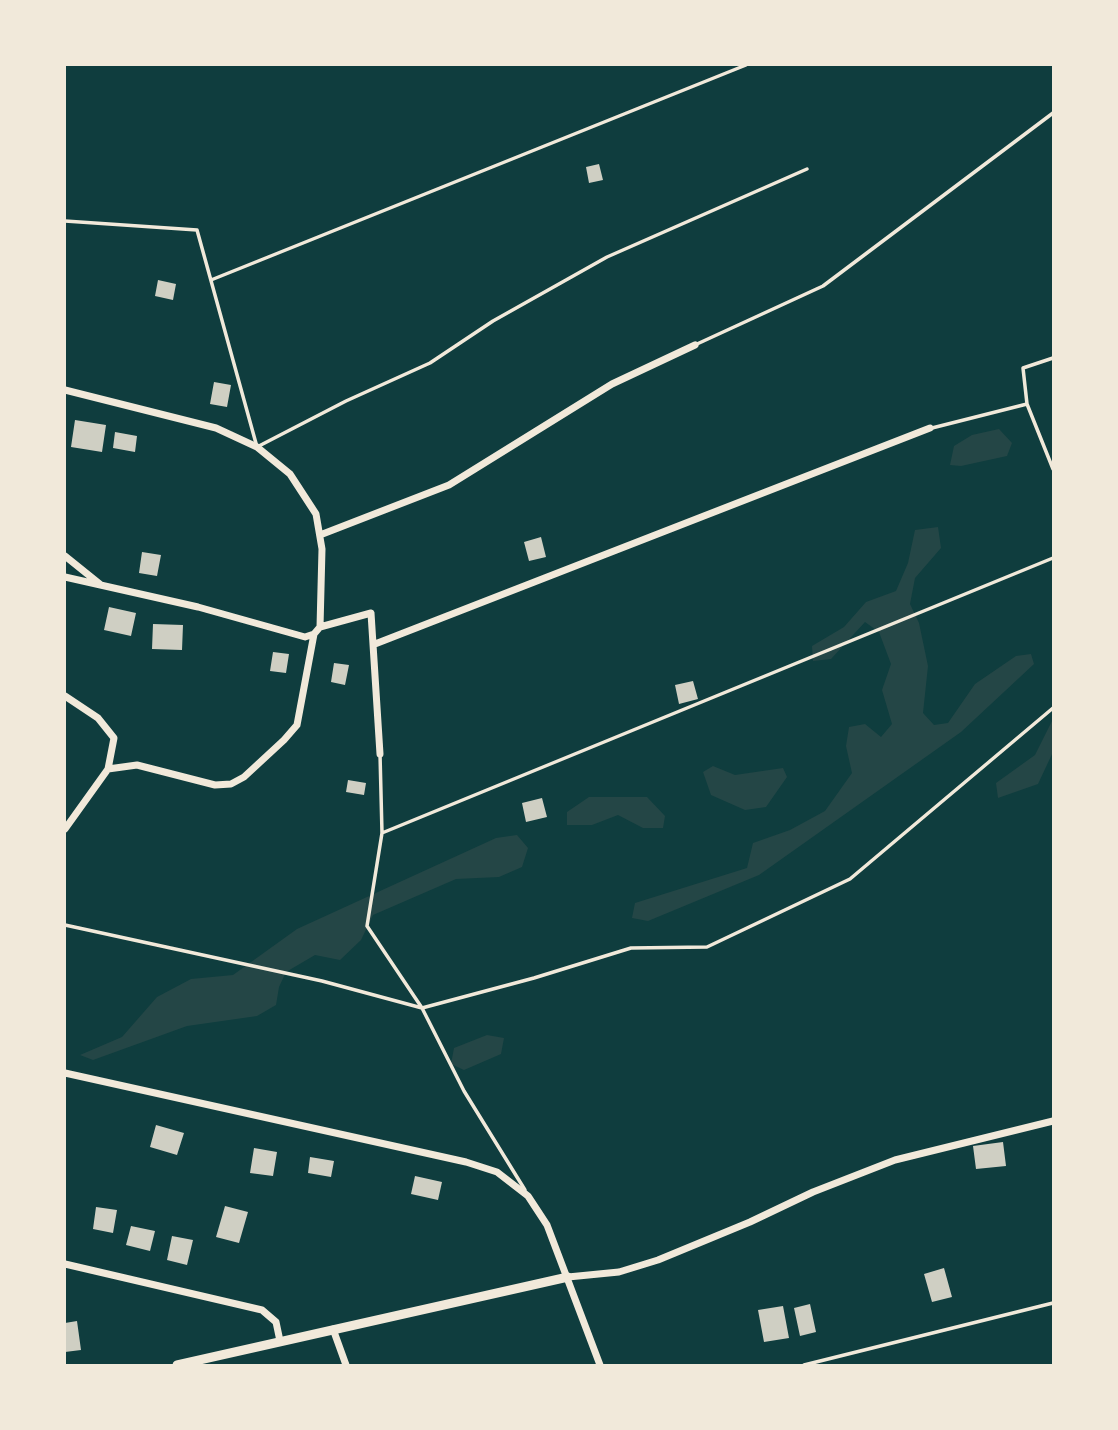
<!DOCTYPE html>
<html>
<head>
<meta charset="utf-8">
<style>
	body { margin:0 }
	#map { position:relative; width:1118px; height:1430px; overflow:hidden; background:#0f3d3e; font-family:Bitter,serif }
	canvas { display:block }
	.frame { position:absolute; inset:0; border:66px solid #f1e9da; pointer-events:none }
</style>
</head>
<body>
<div id="map">
<canvas width="1118" height="1430"></canvas>
<div class="frame"></div>
</div>
<script>
const c = document.querySelector('canvas').getContext('2d');
c.lineJoin = 'round';
function paint(path, color) { c.fillStyle = color; c.fill(path, 'evenodd'); }
const toPath = rows => new Path2D(rows.map(r => 'M' + r).join(''));
function stroke(path, color, width, dash) { c.strokeStyle = color; c.lineWidth = width; c.lineCap = dash ? 'butt' : 'round'; c.setLineDash(dash || []); c.stroke(path); }
const green = toPath([
	[999,429,1012,443,1007,456,961,466,950,465,954,446,972,435],
	[938,527,941,548,915,578,910,604,919,623,928,666,923,713,934,725,948,723,975,684,1016,656,1031,654,1034,664,961,732,759,875,648,921,632,918,635,903,747,868,753,843,790,830,825,811,852,773,846,746,849,727,865,724,881,737,892,724,882,690,891,664,879,632,865,622,831,659,813,661,812,646,844,627,866,602,896,591,908,563,915,530],
	[1053,719,1053,752,1038,784,998,798,996,783,1035,755],
	[713,766,735,775,783,768,787,777,766,807,745,810,711,795,703,772],
	[589,797,647,797,665,816,663,828,643,828,618,815,592,825,567,825,567,812],
	[517,835,528,848,522,867,499,877,456,879,373,915,361,940,340,960,315,955,286,972,279,987,276,1005,257,1016,187,1026,93,1060,80,1055,122,1037,157,997,191,979,233,975,297,929,496,838],
	[487,1035,504,1038,501,1054,464,1070,451,1064,454,1048]
]);
const building = toPath([
	[599,164,603,180,589,183,586,167],
	[158,280,176,284,173,300,155,296],
	[214,382,231,385,227,407,210,404],
	[75,420,106,425,102,452,71,447],
	[115,432,137,436,135,452,113,448],
	[541,537,546,557,529,561,524,542],
	[142,552,161,555,157,576,139,573],
	[109,607,136,613,131,636,104,630],
	[153,624,183,625,182,650,152,649],
	[273,652,289,654,286,673,270,671],
	[334,663,349,665,345,685,331,682],
	[693,681,698,699,679,704,675,685],
	[348,780,366,783,364,795,346,792],
	[542,798,547,817,526,822,522,803],
	[156,1125,184,1133,177,1155,150,1147],
	[1003,1142,1006,1166,976,1169,973,1146],
	[254,1148,277,1152,273,1176,250,1173],
	[310,1157,334,1161,331,1177,308,1173],
	[415,1176,442,1182,438,1200,411,1194],
	[225,1206,248,1212,239,1243,216,1237],
	[96,1207,117,1210,113,1233,93,1229],
	[131,1226,155,1231,150,1251,126,1245],
	[172,1236,193,1240,187,1265,167,1260],
	[944,1268,952,1297,932,1302,924,1274],
	[810,1304,816,1332,800,1336,794,1308],
	[783,1306,789,1338,764,1342,758,1310],
	[77,1321,81,1350,65,1352,65,1323]
]);
const service = toPath([
	[65,221,197,230,257,447,346,401,430,363,493,321,607,257,807,169],
	[211,280,746,65],
	[697,344,823,286,1053,113],
	[1027,404,1023,368,1053,358],
	[932,428,1027,404,1053,469],
	[380,754,382,833,367,926,422,1008,464,1091,525,1190],
	[382,833,1053,558],
	[65,925,322,981,422,1008,534,978,631,948,707,947,850,879,1053,708],
	[804,1365,1053,1303]
]);
const minor = toPath([
	[65,390,216,428,257,447,290,474,316,514,322,549,320,627,314,634,305,637,198,607,65,577],
	[320,535,449,485,612,384,695,345],
	[65,556,101,585],
	[320,627,371,613,380,754],
	[375,644,930,428],
	[65,696,98,718,114,738,108,769,65,829],
	[108,769,137,765,215,785,231,784,244,777,284,740,297,725,314,634],
	[65,1073,466,1162,497,1172,528,1196,547,1225,600,1365],
	[65,1264,262,1310,276,1322,280,1341],
	[568,1277,619,1272,658,1260,750,1222,813,1192,895,1160,1053,1121],
	[333,1329,346,1365]
]);
const tertiary = toPath([
	[177,1365,568,1277]
]);
paint(green, '#244646');
paint(building, '#cfcfc3');
stroke(service, '#f1e9da', 3.5);
stroke(minor, '#f1e9da', 7);
stroke(tertiary, '#f1e9da', 9);
</script>
</body>
</html>
